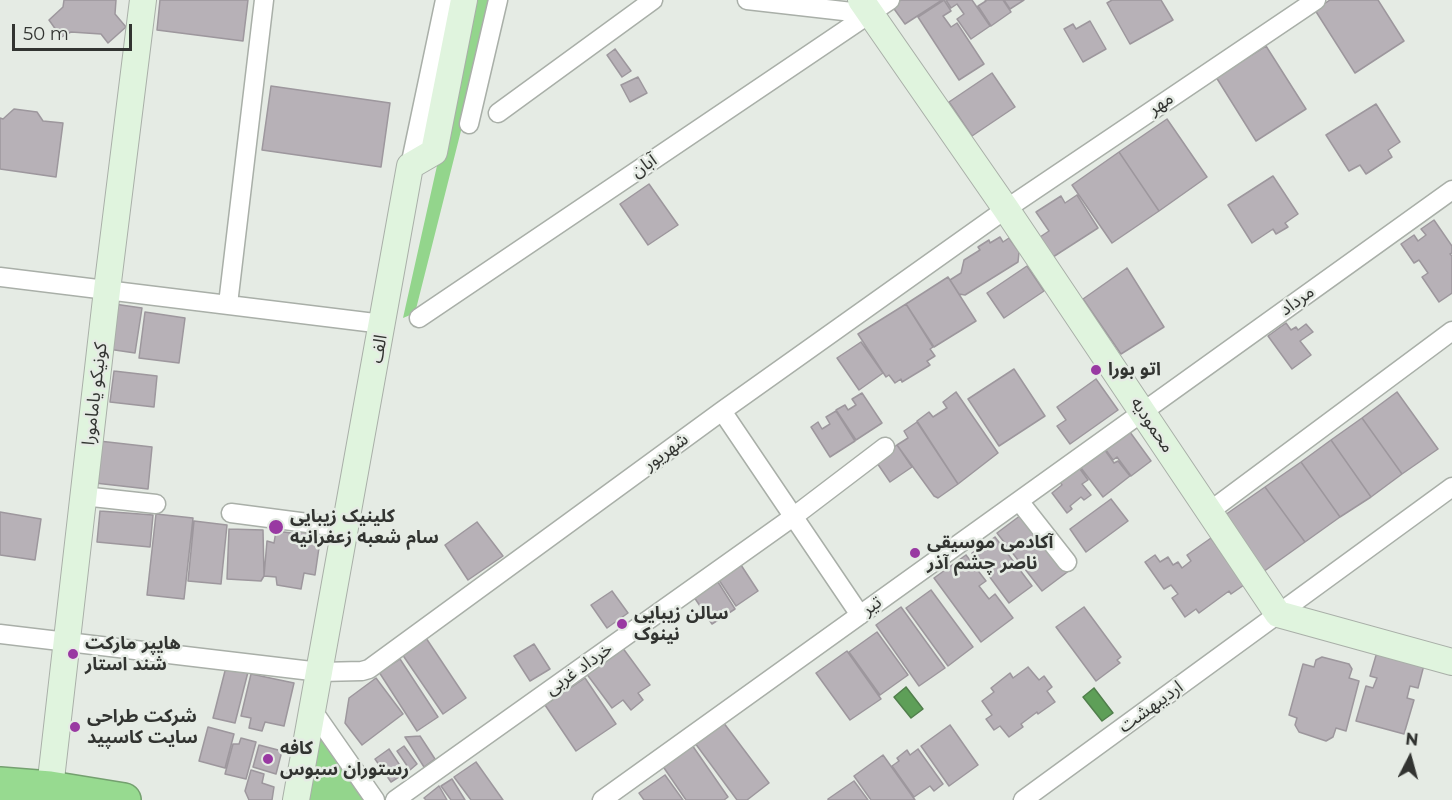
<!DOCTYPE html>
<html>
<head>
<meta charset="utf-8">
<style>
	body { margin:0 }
	#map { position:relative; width:1452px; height:800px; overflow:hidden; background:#e5ebe4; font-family:Montserrat,sans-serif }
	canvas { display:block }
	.north { position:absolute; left:1380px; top:728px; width:60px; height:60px; -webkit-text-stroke:4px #e5ebe4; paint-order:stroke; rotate:6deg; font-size:16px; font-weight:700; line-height:24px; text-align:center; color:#323431 }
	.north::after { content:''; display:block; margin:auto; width:21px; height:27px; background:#323431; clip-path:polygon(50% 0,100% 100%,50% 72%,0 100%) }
	.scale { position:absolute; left:12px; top:24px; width:120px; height:27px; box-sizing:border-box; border:3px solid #323431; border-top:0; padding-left:8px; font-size:18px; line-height:21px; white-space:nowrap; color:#323431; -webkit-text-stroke:4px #e5ebe4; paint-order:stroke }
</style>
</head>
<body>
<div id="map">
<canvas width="1452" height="800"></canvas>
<div class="north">N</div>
<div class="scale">50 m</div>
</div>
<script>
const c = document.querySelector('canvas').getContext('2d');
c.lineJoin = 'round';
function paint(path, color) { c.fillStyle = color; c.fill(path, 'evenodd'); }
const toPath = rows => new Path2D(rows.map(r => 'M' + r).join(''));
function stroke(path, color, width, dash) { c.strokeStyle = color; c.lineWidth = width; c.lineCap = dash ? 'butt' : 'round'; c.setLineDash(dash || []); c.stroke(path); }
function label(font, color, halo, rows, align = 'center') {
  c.font = font + ' Montserrat,"Noto Sans Arabic",sans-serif'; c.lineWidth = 5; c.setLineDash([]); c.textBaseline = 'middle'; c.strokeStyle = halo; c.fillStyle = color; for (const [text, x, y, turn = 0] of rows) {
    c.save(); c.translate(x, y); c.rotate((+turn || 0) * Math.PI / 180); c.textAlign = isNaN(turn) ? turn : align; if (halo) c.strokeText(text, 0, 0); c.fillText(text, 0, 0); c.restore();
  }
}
const green = toPath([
	[474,0,494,0,415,313,403,318],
	[315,730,365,800,306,800]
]);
const water = toPath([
	[906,687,923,709,911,718,894,697,906,687],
	[1094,688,1113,713,1102,721,1083,697,1094,688]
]);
const building = toPath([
	[64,0,116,0,115,14,126,27,108,43,101,34,71,32,61,37,49,20,63,7,64,0],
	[160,0,248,0,243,41,157,30,160,0],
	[901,0,942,0,905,24,892,6,901,0],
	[944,0,951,11,943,16,951,27,957,23,984,64,959,80,918,17,944,0],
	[946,0,972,0,990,26,971,39,957,19,964,14,957,4,951,8,946,0],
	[985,0,1003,0,1011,12,991,26,978,6,986,1,985,0],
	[1004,0,1024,0,1010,9,1004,0],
	[1112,0,1161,0,1173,20,1130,44,1107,3,1112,0],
	[1330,0,1378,0,1404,41,1355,73,1315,10,1330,0],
	[1090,21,1106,49,1083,62,1064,29,1073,24,1076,29,1090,21],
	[1266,46,1306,109,1256,141,1216,77,1266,46],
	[615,49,631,71,622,77,607,55,615,49],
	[992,73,1015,107,972,136,949,102,992,73],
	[638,77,647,93,630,102,621,85,638,77],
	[271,86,390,103,381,167,262,150,271,86],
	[1376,104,1400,142,1388,150,1392,157,1366,174,1360,165,1349,171,1326,135,1376,104],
	[14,109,37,112,43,121,63,123,56,177,0,169,0,118,3,119,14,109],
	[1167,119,1207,177,1159,211,1119,152,1167,119],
	[1119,152,1159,211,1112,243,1072,185,1119,152],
	[1273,176,1298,214,1285,223,1288,227,1276,234,1273,229,1252,243,1228,205,1273,176],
	[649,184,678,225,648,245,620,204,649,184],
	[1077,195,1098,228,1053,257,1040,237,1049,231,1036,212,1061,196,1065,203,1077,195],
	[1434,220,1452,246,1452,253,1450,254,1452,256,1452,293,1439,302,1422,277,1428,273,1419,260,1414,263,1401,244,1414,235,1418,241,1426,235,1421,229,1434,220],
	[1000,237,1003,242,1009,238,1019,252,1018,262,965,295,959,294,950,280,961,273,964,260,980,250,978,247,989,240,990,243,1000,237],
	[1027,266,1044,291,1004,318,987,293,1027,266],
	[1127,268,1164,327,1121,354,1083,299,1127,268],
	[948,277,976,321,934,347,906,304,948,277],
	[114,304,142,308,135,353,108,349,114,304],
	[906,304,933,347,930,349,935,356,927,361,930,365,902,382,901,379,895,383,889,375,886,377,858,334,906,304],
	[145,312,185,318,179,363,139,358,145,312],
	[1286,323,1291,330,1296,327,1298,330,1306,324,1313,332,1300,341,1311,355,1292,369,1268,336,1286,323],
	[861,342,883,373,859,390,837,358,861,342],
	[1014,369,1045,416,999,446,968,399,1014,369],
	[114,371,157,376,154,407,110,402,114,371],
	[1096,379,1118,410,1070,444,1057,426,1066,420,1057,407,1096,379],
	[956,392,998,453,958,484,917,421,929,412,933,417,947,408,943,402,956,392],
	[1397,392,1438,449,1402,474,1362,418,1397,392],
	[862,393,882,423,856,440,836,410,845,405,848,410,856,405,852,399,862,393],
	[836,411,855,441,830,457,811,427,818,422,822,429,830,424,826,417,836,411],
	[1362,418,1402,474,1371,497,1331,440,1362,418],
	[917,422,958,484,938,498,934,496,897,445,908,438,904,431,917,422],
	[1127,428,1151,461,1131,476,1117,457,1113,460,1103,446,1127,428],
	[1331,440,1371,497,1340,517,1301,462,1331,440],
	[99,441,152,447,148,489,95,483,99,441],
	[897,445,912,467,890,482,875,460,897,445],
	[1102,446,1114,463,1118,461,1130,476,1103,497,1078,464,1102,446],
	[1301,462,1340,517,1305,542,1265,487,1301,462],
	[1077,465,1088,480,1082,484,1091,495,1084,500,1081,497,1070,506,1072,509,1067,513,1052,493,1062,485,1058,479,1077,465],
	[1265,487,1305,542,1263,572,1225,515,1265,487],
	[1111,499,1128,521,1086,552,1070,529,1111,499],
	[100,511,153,515,150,547,97,542,100,511],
	[0,512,41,519,35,560,0,555,0,512],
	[1025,512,1070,570,1042,591,997,533,1025,512],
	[156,514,193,518,184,599,147,595,156,514],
	[194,521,227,525,221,584,188,581,194,521],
	[477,522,503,556,468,580,445,545,477,522],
	[229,529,263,530,264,576,261,581,227,579,229,529],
	[299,530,321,534,315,575,304,573,301,589,277,585,276,577,264,576,267,541,274,543,276,531,299,534,299,530],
	[995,537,1032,586,1009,603,972,553,995,537],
	[1211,538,1244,585,1231,594,1229,591,1199,613,1196,609,1185,617,1172,598,1178,594,1171,585,1164,589,1145,562,1155,555,1160,562,1168,557,1173,565,1178,562,1182,568,1191,561,1187,555,1211,538],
	[966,555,986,581,979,586,989,599,995,594,1013,618,981,642,934,578,966,555],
	[739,562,758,591,736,606,717,577,739,562],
	[718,582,735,609,712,624,694,597,718,582],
	[931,590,973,647,948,666,906,608,931,590],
	[612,591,628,613,607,628,591,605,612,591],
	[901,607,945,668,919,686,876,625,901,607],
	[1084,607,1121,657,1117,660,1120,663,1096,681,1056,627,1084,607],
	[877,632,908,675,880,695,849,652,877,632],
	[426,638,466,698,443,714,402,654,426,638],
	[534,644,550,669,530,681,514,656,534,644],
	[622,647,650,685,638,693,643,700,631,710,623,700,612,708,586,673,622,647],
	[847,651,881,699,850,720,816,673,847,651],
	[1377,652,1424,665,1418,688,1410,686,1407,698,1414,700,1404,734,1356,721,1366,686,1373,688,1377,678,1370,676,1377,652],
	[1322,657,1349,664,1352,669,1349,678,1359,681,1346,731,1336,728,1333,737,1326,741,1299,732,1295,725,1297,718,1289,715,1303,664,1314,667,1316,660,1322,657],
	[400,659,438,717,417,731,379,672,400,659],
	[226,667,248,672,235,723,213,718,226,667],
	[1028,667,1039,680,1044,676,1052,687,1047,691,1055,702,1038,714,1037,712,1021,724,1023,727,1009,737,1000,726,994,730,986,719,992,715,982,701,994,692,991,688,1010,673,1013,678,1028,667],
	[251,674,294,683,284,726,265,722,262,731,249,728,251,718,241,716,251,674],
	[376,678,403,714,362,745,345,723,349,698,376,678],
	[585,678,616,724,576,751,545,705,585,678],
	[720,718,769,783,747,800,737,800,692,739,720,718],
	[950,725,978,765,949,786,921,746,950,725],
	[208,727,234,734,225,768,199,761,208,727],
	[420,736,435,759,424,767,405,737,420,736],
	[241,738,256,742,246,779,225,774,233,744,239,744,241,738],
	[259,745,282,751,276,774,253,767,259,745],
	[692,745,728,797,724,800,686,800,662,765,692,745],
	[404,746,417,764,410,770,397,751,404,746],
	[389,749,405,773,391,782,375,759,389,749],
	[918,749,943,784,934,791,930,786,914,797,892,766,899,761,897,758,907,750,910,755,918,749],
	[883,755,915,800,871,800,854,776,883,755],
	[476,762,503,800,471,800,454,777,476,762],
	[251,770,264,774,262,783,274,787,272,800,249,800,245,791,251,770],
	[665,775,683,800,644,800,639,793,665,775],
	[452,779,465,800,451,800,441,786,452,779],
	[854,781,868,800,828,800,828,799,854,781],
	[439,786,447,800,426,800,424,798,439,786]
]);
const street = toPath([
	[747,0,870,14],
	[498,113,653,0],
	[469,124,498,0],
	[410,166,445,0],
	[0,277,383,324],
	[228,304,264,0],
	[419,318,890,0],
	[722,411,860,615],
	[83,496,156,504],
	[1019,501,1067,562],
	[1210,511,1452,331],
	[231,513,346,528],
	[0,634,320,672,362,671,369,669,722,411,1006,209,1316,0],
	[313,711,375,800],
	[395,800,793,517,885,447],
	[602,800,1452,190],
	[1023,800,1452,487]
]);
const secondary = toPath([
	[861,0,1006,209,1278,614,1452,662],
	[50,788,107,290,143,0],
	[296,800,410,166,434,152,464,0]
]);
const highway = toPath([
	[0,784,50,788,124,800]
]);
const markers = [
	[1096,370,6,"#9939a2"],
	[276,527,8,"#9939a2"],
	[915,553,6,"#9939a2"],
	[622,624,6,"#9939a2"],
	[73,654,6,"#9939a2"],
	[75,727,6,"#9939a2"],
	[268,759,6,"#9939a2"]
];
const streetNames = [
	["مهر",1161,104,-34],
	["آبان",644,166,-34],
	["مرداد",1297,301,-36],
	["الف",379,349,-80],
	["کونیکو یامامورا",95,394,-83],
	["محمودیه",1152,425,56],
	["شهریور",666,452,-36],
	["تیر",872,606,-36],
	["خرداد غربی",579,669,-35],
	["اردیبهشت",1151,707,-36]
];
const poiNames = [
	["اتو بورا",1108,370],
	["کلینیک زیبایی",290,517],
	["سام شعبه زعفرانیه",290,538],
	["آکادمی موسیقی",927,543],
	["ناصر چشم آذر",927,564],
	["سالن زیبایی",634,614],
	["نینوک",634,635],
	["هایپر مارکت",85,644],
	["شند استار",85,665],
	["شرکت طراحی",87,717],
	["سایت کاسپید",87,738],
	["کافه",280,749],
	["رستوران سبوس",280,770]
];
paint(green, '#93d58c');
paint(water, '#5e9f58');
stroke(water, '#517f4c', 1.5);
paint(building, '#b7b1b7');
stroke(building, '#9d979d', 1.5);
stroke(street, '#a9afa8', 21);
stroke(secondary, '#a9afa8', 28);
stroke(highway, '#74a06f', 36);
stroke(street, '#fff', 18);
stroke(secondary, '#e0f4de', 26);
stroke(highway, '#97da90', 33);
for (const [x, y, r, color] of markers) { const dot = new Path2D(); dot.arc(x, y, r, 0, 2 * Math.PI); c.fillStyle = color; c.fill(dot); stroke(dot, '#e5ebe4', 2); }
label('18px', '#323431', '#e5ebe4', streetNames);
label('bold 18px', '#323431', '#e5ebe4', poiNames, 'left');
</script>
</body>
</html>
